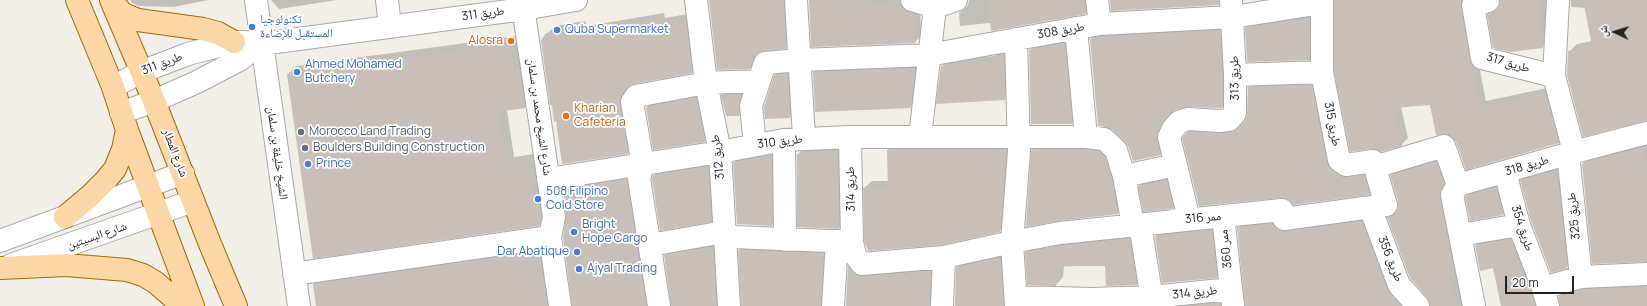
<!DOCTYPE html>
<html>
<head>
<meta charset="utf-8">
<style>
	body { margin:0 }
	#map { position:relative; width:1647px; height:306px; overflow:hidden; background:#f2efe9; font-family:Manrope,"Noto Naskh Arabic",sans-serif }
	canvas { display:block }
	.north { position:absolute; left:1595px; top:12px; width:40px; height:40px; -webkit-text-stroke:3px #fff; paint-order:stroke; rotate:274deg; font-size:11px; font-weight:700; line-height:16px; text-align:center; color:#222 }
	.north::after { content:''; display:block; margin:auto; width:14px; height:18px; background:#222; clip-path:polygon(50% 0,100% 100%,50% 72%,0 100%) }
	.scale { position:absolute; left:1505px; top:276px; width:69px; height:18px; box-sizing:border-box; border:2px solid #222; border-top:0; padding-left:5px; font-size:12px; line-height:14px; white-space:nowrap; color:#222; -webkit-text-stroke:3px #fff; paint-order:stroke }
</style>
</head>
<body>
<div id="map">
<canvas width="1647" height="306"></canvas>
<div class="north">ش</div>
<div class="scale">20 m</div>
</div>
<script>
const c = document.querySelector('canvas').getContext('2d');
c.lineJoin = 'round';
function paint(path, color) { c.fillStyle = color; c.fill(path, 'evenodd'); }
const toPath = rows => new Path2D(rows.map(r => 'M' + r).join(''));
function stroke(path, color, width, dash) { c.strokeStyle = color; c.lineWidth = width; c.lineCap = dash ? 'butt' : 'round'; c.setLineDash(dash || []); c.stroke(path); }
function label(font, color, halo, rows, align = 'center') {
  c.font = font + ' Manrope,"Noto Naskh Arabic",sans-serif'; c.lineWidth = 3.5; c.setLineDash([]); c.textBaseline = 'middle'; c.strokeStyle = halo; c.fillStyle = color; for (const [text, x, y, turn = 0] of rows) {
    c.save(); c.translate(x, y); c.rotate((+turn || 0) * Math.PI / 180); c.textAlign = isNaN(turn) ? turn : align; if (halo) c.strokeText(text, 0, 0); c.fillText(text, 0, 0); c.restore();
  }
}
const shadow = toPath([
	[130,0,209,0,173,7,139,6,132,3],
	[271,0,337,0,279,9],
	[709,0,790,0,792,41,786,48,764,50,759,52,756,62,750,68],
	[810,0,907,0,920,8,921,36,915,42,812,46],
	[969,0,1091,0,1092,7,1086,13,960,26,959,13,968,5],
	[1336,0,1466,0,1486,101,1552,87,1565,136,1558,142,1457,141,1431,104,1401,107,1408,138,1401,145],
	[1506,0,1553,0,1550,39,1542,47,1488,14],
	[1571,0,1647,0,1647,120,1569,52,1577,44,1592,41,1586,8,1571,7],
	[1314,12,1315,53,1309,59,1246,28,1252,22],
	[664,13,665,18,693,13,699,64,692,72,633,83,628,87,627,96,635,145,628,153,563,163,547,34,555,26,585,21,587,26],
	[1226,24,1229,100,1222,107,1188,106,1175,109,1168,115,1164,124,1167,148,1160,155,1091,39,1097,32],
	[517,36,533,100,525,107,507,110,514,157,534,154,547,217,539,225,288,74,296,66],
	[1071,38,1078,117,1072,124,1030,50,1036,44],
	[1010,49,1011,93,1005,99,942,66,948,60,995,56,1001,50],
	[921,62,917,101,910,107,814,72,820,66],
	[794,68,796,111,790,117,775,75,782,69],
	[1319,78,1339,163,1371,168,1377,186,1369,194,1287,198,1187,133,1195,126,1239,125,1245,122,1248,114,1248,88,1256,80],
	[747,88,745,108,739,115,722,95,728,89],
	[701,93,710,136,705,141,647,107,652,102],
	[1647,141,1647,261,1583,163,1590,156],
	[1013,142,1007,223,1000,231,864,188,872,181,889,181,888,150,896,143],
	[1039,144,1105,145,1124,207,1118,213,1059,220,1027,225,1032,150],
	[844,147,845,222,839,228,798,154,804,148],
	[777,152,778,219,772,225,734,163,740,157],
	[1443,155,1464,306,1431,306,1388,218,1398,209,1399,201,1391,175,1398,168],
	[716,159,719,212,711,221,654,176,662,167],
	[1563,164,1573,261,1567,267,1551,272,1521,181,1527,174],
	[635,172,658,306,573,306,567,215,564,194,567,192,567,189,575,181],
	[1173,174,1179,202,1173,208,1140,186,1146,180],
	[1502,182,1509,208,1503,214,1471,220,1467,196,1473,190],
	[1369,214,1415,306,1246,306,1238,228,1245,221,1280,217],
	[1218,224,1223,271,1217,277,1156,236,1162,230],
	[1137,231,1144,277,1137,284,1106,265,1064,266,1063,277,1056,285,1028,284,1026,253,1034,245],
	[1518,232,1545,306,1502,306,1494,267,1476,246,1483,238],
	[720,240,726,306,672,306,665,256,672,249],
	[746,243,830,247,830,306,742,306,739,250],
	[547,244,559,306,318,306,314,284,322,276],
	[1007,251,1013,306,955,306,957,268,964,260],
	[856,260,938,264,939,306,846,306,849,267],
	[1647,280,1647,306,1561,306,1559,297,1567,290],
	[1227,296,1226,306,1169,306]
]);
const building = toPath([
	[709,0,784,0,786,49,764,51,758,53,753,59,750,69,717,70],
	[809,0,844,0,888,5,888,8,903,8,915,14,915,43,811,47],
	[988,0,1085,0,1086,14,991,31],
	[1110,0,1219,0,1219,5,1111,11],
	[1334,0,1462,0,1461,7,1470,60,1472,65,1480,107,1546,93,1559,143,1466,170,1456,142,1452,137,1446,134,1436,135,1430,105,1394,108,1402,146,1381,152,1372,149,1350,152,1334,71],
	[1500,0,1539,0,1543,48,1510,52,1493,48,1487,14,1496,10,1499,6],
	[1583,0,1647,0,1647,121,1583,137,1567,75,1568,51,1592,46],
	[1310,18,1310,60,1247,62,1245,28],
	[657,20,658,25,686,20,692,73,634,84,626,89,621,96,620,104,628,154,562,164,556,121,554,122,552,105,550,105,541,40,546,33,578,28,579,33],
	[1220,30,1222,108,1189,107,1175,110,1164,121,1158,131,1157,140,1161,155,1133,161,1128,146,1124,141,1112,130,1106,127,1098,126,1090,39,1101,36],
	[1065,43,1072,124,1031,124,1029,50],
	[510,44,514,72,519,66,525,108,498,112,506,164,526,161,532,198,538,197,541,217,539,226,313,259,287,74],
	[1004,54,1005,100,936,104,941,66,994,61,994,56],
	[915,68,911,108,815,112,813,72],
	[788,74,790,118,765,119,764,107,774,75],
	[1312,85,1327,163,1332,170,1339,175,1348,177,1364,175,1370,195,1293,205,1287,199,1281,198,1199,206,1182,138,1186,133,1190,132,1220,133,1230,132,1238,128,1244,121,1247,114,1248,87],
	[742,94,739,102,739,116,726,116,721,95],
	[696,98,705,142,653,150,646,107],
	[1644,147,1647,168,1647,262,1592,264,1582,163],
	[887,150,1006,150,1000,232,942,245,868,251,864,240,863,188,888,188],
	[1031,150,1085,150,1099,151,1105,157,1112,179,1118,214,1059,221,1026,227],
	[838,153,839,229,797,227,797,154],
	[756,158,772,158,772,226,737,224,733,162],
	[1436,161,1444,184,1441,189,1440,197,1455,276,1450,277,1455,306,1430,306,1427,298,1410,278,1387,217,1394,215,1398,208,1398,201,1390,175],
	[708,166,712,222,660,231,652,179,653,175],
	[1557,170,1567,268,1551,273,1531,221,1520,180],
	[627,179,646,306,572,306,563,237,566,215,563,194,566,193,566,189],
	[1167,180,1174,209,1143,212,1138,186],
	[1496,187,1503,215,1470,221,1465,197,1466,196],
	[1362,221,1387,289,1401,306,1245,306,1237,227,1273,224,1279,231,1286,231],
	[1212,230,1217,278,1162,283,1155,236],
	[1130,238,1137,285,1106,286,1105,266,1080,266,1057,267,1056,286,1027,285,1025,252,1062,245],
	[1511,239,1531,292,1535,306,1501,306,1493,268,1480,271,1475,245],
	[713,247,716,306,671,306,664,255],
	[738,250,824,253,821,306,741,306],
	[539,251,547,306,316,306,313,284],
	[1000,257,1003,306,955,306,956,267],
	[848,266,857,275,863,276,931,271,930,306,846,306],
	[1647,287,1647,306,1560,306,1558,297,1583,289],
	[1220,303,1220,306,1187,306]
]);
const minor = toPath([
	[256,0,299,306],
	[387,0,390,27],
	[522,0,554,217,550,237,560,306],
	[696,0,706,83,720,152,729,306],
	[796,0,804,138],
	[912,0,935,7,956,0],
	[1097,0,1100,24],
	[1488,0,1488,1,1473,5,1482,58,1554,76],
	[1558,0,1554,76,1574,152],
	[1076,28,1086,137],
	[1235,75,1322,72],
	[113,87,141,72,188,54,234,42,244,42,261,44,523,9,576,0],
	[121,113,154,101,197,82,239,60,261,44],
	[850,137,852,242],
	[920,137,935,7],
	[784,140,785,240],
	[755,145,751,106,765,63,800,60,929,55,1100,24,1233,17,1322,3],
	[1568,154,1581,277],
	[1374,167,1444,146,1458,185],
	[1505,172,1519,225,1543,288,1548,306],
	[1124,176,1176,165],
	[548,179,720,152,784,140,850,137,1086,137,1104,139,1116,150,1124,176,1133,225],
	[1370,207,1399,285,1418,306],
	[1223,216,1233,306],
	[1189,219,1169,137,1173,129,1179,122,1188,119,1219,121,1229,120,1235,113,1235,75,1231,0],
	[1140,224,1153,306],
	[1460,235,1519,225],
	[0,241,183,173],
	[650,245,724,232,734,237,852,242,855,255,862,264,944,257],
	[11,265,193,201],
	[294,274,550,237],
	[1543,288,1581,277,1647,274],
	[1016,297,1092,299,1152,297,1231,289],
	[659,306,639,178,643,165,632,102,636,96,706,83,758,81],
	[833,306,837,241],
	[942,306,944,257,1012,242,1060,233,1282,210,1284,219,1386,205,1373,161,1346,165,1339,160,1322,72,1322,0],
	[1016,306,1012,242,1019,151,1016,39],
	[1474,306,1452,195,1458,185,1574,152,1647,133]
]);
const major = toPath([
	[77,0,113,87,127,130,193,306],
	[111,0,154,101,210,244,236,306],
	[112,1,123,14,138,20,203,29,218,33,234,42],
	[65,217,90,196,105,181,115,169,123,149,127,130],
	[1,268,66,265,127,270,143,275,155,282,183,306]
]);
const markers = [
	[252,27,4,"#3f7fe0"],
	[557,30,4,"#3f7fe0"],
	[511,41,4,"#e8710a"],
	[297,72,4,"#3f7fe0"],
	[566,116,4,"#e8710a"],
	[301,132,4,"#5c6f8a"],
	[305,148,4,"#5c6f8a"],
	[308,164,4,"#3f7fe0"],
	[538,199,4,"#3f7fe0"],
	[574,232,4,"#3f7fe0"],
	[577,252,4,"#3f7fe0"],
	[579,269,4,"#3f7fe0"]
];
const streetNames = [
	["طريق 311",483,14,-8],
	["طريق 308",1061,31,-10],
	["طريق 317",1508,63,16],
	["طريق 311",162,64,-21],
	["طريق 313",1235,78,-91],
	["شارع الشيخ محمد بن سلمان",539,117,82],
	["طريق 315",1332,124,79],
	["طريق 310",780,142,-7],
	["شارع المطار",175,153,69],
	["الشيخ خليفة بن سلمان",277,153,82],
	["طريق 312",718,157,-97],
	["طريق 318",1527,166,-16],
	["طريق 314",851,189,-91],
	["طريق 325",1574,216,-96],
	["ممر 316",1203,218,-5],
	["طريق 354",1522,228,72],
	["شارع البسيتين",97,236,-19],
	["ممر 360",1226,249,-96],
	["طريق 356",1390,259,68],
	["طريق 314",1195,293,-6]
];
const shopNames = [
	["تكنولوجيا",260,20],
	["المستقبل للإضاءة",260,34],
	["Quba Supermarket",565,30],
	["Ahmed Mohamed",305,65],
	["Butchery",305,79],
	["Prince",316,164],
	["508 Filipino",546,192],
	["Cold Store",546,206],
	["Bright",582,225],
	["Hope Cargo",582,239],
	["Dar Abatique",569,252,"right"],
	["Ajyal Trading",587,269]
];
const foodNames = [
	["Alosra",503,41],
	["Kharian",574,109,"left"],
	["Cafeteria",574,123,"left"]
];
const serviceNames = [
	["Morocco Land Trading",309,132],
	["Boulders Building Construction",313,148]
];
paint(shadow, '#0003');
paint(building, '#c7bfb8');
stroke(minor, '#a9a9a9', 24);
stroke(major, '#a06b00', 24);
stroke(minor, '#fff', 22);
stroke(major, '#fcd6a4', 22);
for (const [x, y, r, color] of markers) { const dot = new Path2D(); dot.arc(x, y, r, 0, 2 * Math.PI); c.fillStyle = color; c.fill(dot); stroke(dot, '#fff', 1.5); }
label('12px', '#222', '#fff', streetNames);
label('12px', '#366cbe', '#fff', shopNames, 'left');
label('12px', '#c56008', '#fff', foodNames, 'right');
label('12px', '#4e5e75', '#fff', serviceNames, 'left');
</script>
</body>
</html>
